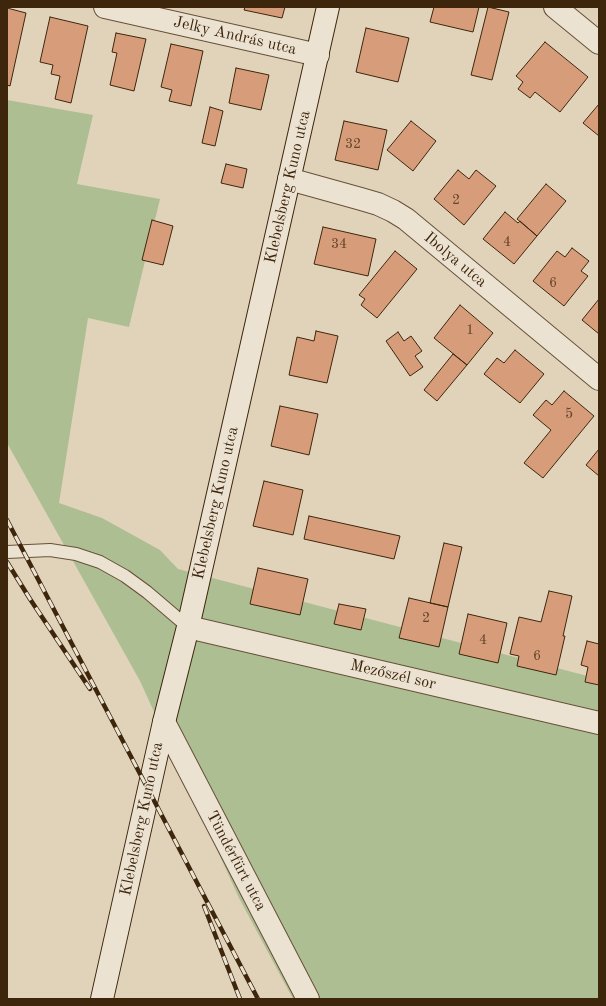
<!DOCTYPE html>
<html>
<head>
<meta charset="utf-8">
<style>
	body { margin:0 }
	#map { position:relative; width:606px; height:1006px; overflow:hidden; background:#e1d3ba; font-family:"Old Standard TT",serif }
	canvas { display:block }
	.frame { position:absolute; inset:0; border:8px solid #3d260c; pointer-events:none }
</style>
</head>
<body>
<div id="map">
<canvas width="606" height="1006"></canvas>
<div class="frame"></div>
</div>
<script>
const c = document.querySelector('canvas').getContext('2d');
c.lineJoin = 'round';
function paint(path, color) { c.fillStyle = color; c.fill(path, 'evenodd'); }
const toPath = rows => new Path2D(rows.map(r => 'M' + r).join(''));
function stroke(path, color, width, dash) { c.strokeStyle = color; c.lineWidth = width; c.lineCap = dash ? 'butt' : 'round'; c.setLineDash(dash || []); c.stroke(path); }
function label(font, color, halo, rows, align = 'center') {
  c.font = font + ' "Old Standard TT",serif'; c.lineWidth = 3; c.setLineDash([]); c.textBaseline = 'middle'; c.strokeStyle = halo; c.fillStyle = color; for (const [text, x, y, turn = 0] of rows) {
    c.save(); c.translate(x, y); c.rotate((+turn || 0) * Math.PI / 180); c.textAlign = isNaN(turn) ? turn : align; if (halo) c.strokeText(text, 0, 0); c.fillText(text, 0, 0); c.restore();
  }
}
const green = toPath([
	[7,100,93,115,77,184,160,199,129,327,88,318,59,503,102,518,160,550,178,569,599,679,599,999,293,999,239,898,140,681,7,443]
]);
const building = toPath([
	[245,7,285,7,282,18,244,10,245,7],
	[434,7,479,7,473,32,430,22,434,7],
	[488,7,509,12,492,80,471,75,488,7],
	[7,8,26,13,10,86,7,85,7,8],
	[50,17,88,26,71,103,55,99,60,76,51,74,53,65,40,62,50,17],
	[366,28,409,38,398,82,356,72,366,28],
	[116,33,146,39,134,91,110,85,117,53,112,52,116,33],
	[545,42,588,77,560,112,535,92,530,98,518,89,523,82,516,76,545,42],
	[171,44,203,51,191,106,169,101,172,90,161,87,171,44],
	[236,68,269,75,261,110,229,103,236,68],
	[599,104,599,136,583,123,599,104],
	[210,107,223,111,215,146,202,143,210,107],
	[344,121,387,130,378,170,335,160,344,121],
	[411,121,436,141,413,171,387,150,411,121],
	[226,164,247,169,243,188,221,183,226,164],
	[458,170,469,179,476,170,496,186,464,225,434,199,458,170],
	[546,184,566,201,537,236,517,219,546,184],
	[505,212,518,223,520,221,537,236,514,264,483,239,505,212],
	[152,220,173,226,163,265,142,260,152,220],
	[323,227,376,239,368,276,314,264,323,227],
	[572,248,589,261,581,271,588,276,564,306,533,281,557,251,565,257,572,248],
	[395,251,417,269,377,318,361,305,365,299,359,295,395,251],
	[599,299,599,334,582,320,599,299],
	[460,305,493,333,467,365,434,338,460,305],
	[316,331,338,336,327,383,289,375,297,337,314,341,316,331],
	[398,332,404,341,411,336,422,351,415,356,423,367,410,376,386,341,398,332],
	[515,350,544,374,520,403,484,374,497,358,504,363,515,350],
	[453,354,467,365,437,401,424,390,453,354],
	[564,391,594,416,543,478,524,463,551,430,533,415,546,400,552,405,564,391],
	[280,406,318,414,309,455,271,446,280,406],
	[599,449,599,476,586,465,599,449],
	[264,481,303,490,293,535,253,526,264,481],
	[309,516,400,536,394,559,304,539,309,516],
	[444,543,462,547,448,607,430,603,444,543],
	[258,568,308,579,300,615,250,604,258,568],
	[549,591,572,596,563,636,565,636,556,675,517,666,519,656,510,654,519,617,541,622,549,591],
	[409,598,448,607,439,647,399,638,409,598],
	[339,604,366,609,361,630,334,624,339,604],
	[468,614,507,623,498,663,459,654,468,614],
	[587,641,599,644,599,685,585,682,588,667,581,665,587,641]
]);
const lane = toPath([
	[7,552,50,550,76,554,100,562,125,576,147,592,188,627]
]);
const street = toPath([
	[105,7,318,55],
	[555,7,599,43],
	[289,179,361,199,378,204,393,211,406,219,599,379],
	[188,627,599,723],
	[164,722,308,999]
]);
const secondary = toPath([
	[102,999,164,722,188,627,328,7]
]);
const rail = toPath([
	[7,520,258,999],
	[7,562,30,599,90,689],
	[204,906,240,999]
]);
const numberNames = [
	["32",353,144],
	["2",456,200],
	["4",507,242],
	["34",339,244],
	["6",553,283],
	["1",470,330],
	["5",569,414],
	["2",426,618],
	["4",483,640],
	["6",537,656]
];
const streetNames = [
	["Jelky András utca",235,36,13],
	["Klebelsberg Kuno utca",288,187,-77],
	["Ibolya utca",455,260,40],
	["Klebelsberg Kuno utca",216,503,-77],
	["Mezőszél sor",393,675,13],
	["Klebelsberg Kuno utca",142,819,-78],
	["Tündérfürt utca",236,861,62]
];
paint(green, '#aebe93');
paint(building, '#d79d7b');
stroke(building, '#3d260c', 1);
stroke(lane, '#665138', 14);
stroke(street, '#665138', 24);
stroke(secondary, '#3d260c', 24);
stroke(lane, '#ece2d2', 12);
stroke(street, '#ece2d2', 22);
stroke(secondary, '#ece2d2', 22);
stroke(rail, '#3d260c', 4.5);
stroke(rail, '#ece2d2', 3, [9]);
label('14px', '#644428', null, numberNames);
label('16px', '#3d260c', '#ece2d2', streetNames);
</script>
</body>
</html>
